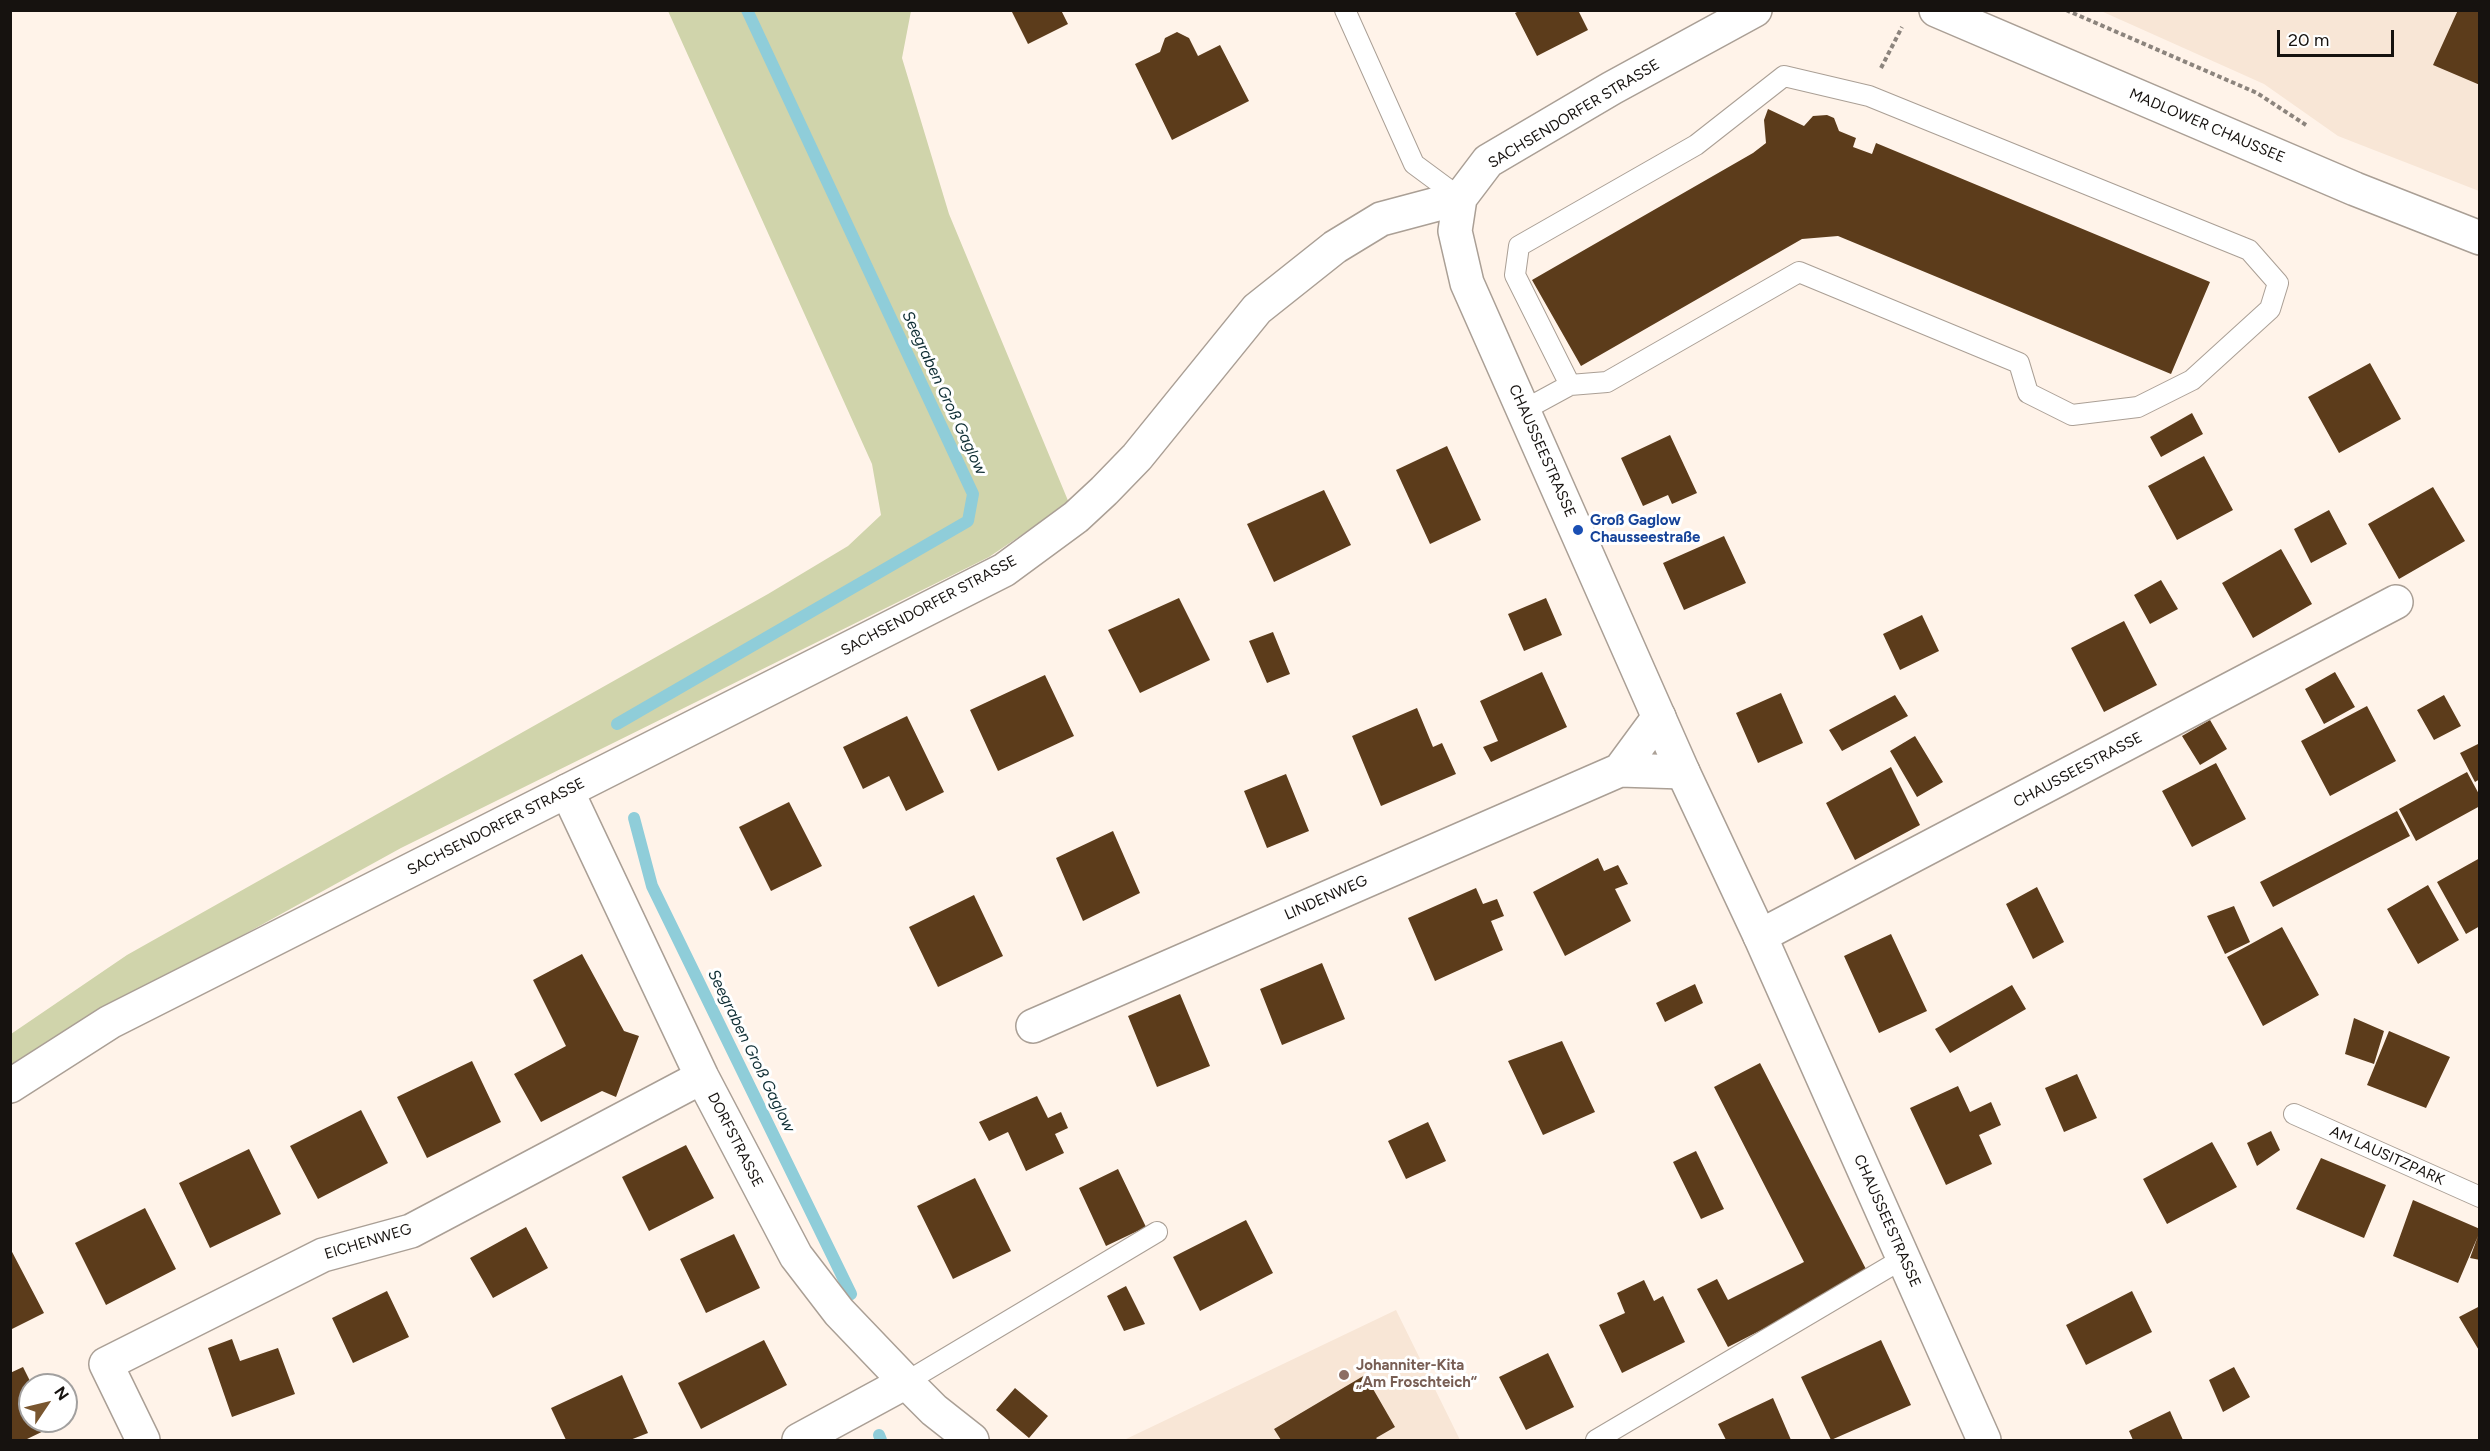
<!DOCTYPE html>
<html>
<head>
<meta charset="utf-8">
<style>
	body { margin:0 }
	#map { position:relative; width:2490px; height:1451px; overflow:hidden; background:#fff3e9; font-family:Figtree,sans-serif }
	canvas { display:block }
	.frame { position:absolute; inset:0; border:12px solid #16120f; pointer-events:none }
	.north { position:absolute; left:18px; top:1373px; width:60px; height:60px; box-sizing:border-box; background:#fff; border:2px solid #a2a09f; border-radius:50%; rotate:55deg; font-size:16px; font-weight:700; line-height:24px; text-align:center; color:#16120f }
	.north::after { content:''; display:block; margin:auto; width:21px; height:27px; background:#79562f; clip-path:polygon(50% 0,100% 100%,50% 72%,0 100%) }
	.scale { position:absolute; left:2277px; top:30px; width:117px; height:27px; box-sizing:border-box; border:3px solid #16120f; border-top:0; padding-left:8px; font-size:18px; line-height:21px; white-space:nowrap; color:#16120f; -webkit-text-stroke:4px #fff; paint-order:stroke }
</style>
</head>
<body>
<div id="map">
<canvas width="2490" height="1451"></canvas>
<div class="frame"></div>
<div class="north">N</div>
<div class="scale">20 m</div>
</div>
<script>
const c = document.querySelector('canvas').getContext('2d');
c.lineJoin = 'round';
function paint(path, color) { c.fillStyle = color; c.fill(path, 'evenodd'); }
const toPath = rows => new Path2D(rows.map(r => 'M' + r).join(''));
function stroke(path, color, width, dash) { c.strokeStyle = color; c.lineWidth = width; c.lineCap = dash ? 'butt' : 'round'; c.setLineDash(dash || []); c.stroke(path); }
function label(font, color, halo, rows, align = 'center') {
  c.font = font + ' Figtree,sans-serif'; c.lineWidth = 6; c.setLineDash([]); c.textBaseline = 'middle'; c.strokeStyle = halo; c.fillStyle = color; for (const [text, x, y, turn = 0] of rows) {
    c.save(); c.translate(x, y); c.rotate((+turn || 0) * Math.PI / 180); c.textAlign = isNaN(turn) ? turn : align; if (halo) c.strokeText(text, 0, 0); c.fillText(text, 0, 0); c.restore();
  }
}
const built = toPath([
	[2101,11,2479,11,2479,191,2338,136,2264,84],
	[1396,1310,1460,1440,1124,1440]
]);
const green = toPath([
	[668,11,911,11,902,58,949,214,1069,503,989,557,401,848,96,1016,11,1069,11,1034,127,955,768,594,848,546,881,515,872,464]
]);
const stream = toPath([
	[617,724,968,521,973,494,747,10],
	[634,818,652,886,851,1294],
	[879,1435,881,1440]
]);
const building = toPath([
	[1011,10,1061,10,1068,24,1028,44],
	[1521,10,1578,10,1588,30,1537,56,1515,13],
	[2458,10,2480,10,2480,85,2433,65],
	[1177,32,1189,38,1198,56,1220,45,1249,101,1172,140,1135,64,1160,52,1165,38],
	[1768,109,1804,126,1813,116,1827,115,1834,118,1839,131,1856,138,1853,147,1872,154,1876,143,2210,282,2171,374,1838,236,1802,239,1581,366,1532,280,1753,153,1766,143,1764,120],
	[2370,363,2401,419,2339,453,2308,397],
	[2192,413,2203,434,2161,457,2150,437],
	[1670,435,1697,493,1672,504,1668,495,1643,506,1621,458],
	[1447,446,1481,520,1430,544,1396,470],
	[2204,456,2233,510,2177,540,2148,486],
	[2433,487,2465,541,2399,579,2368,524],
	[1324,490,1351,545,1274,582,1247,524],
	[2329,510,2347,544,2311,563,2294,529],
	[1724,536,1746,583,1684,610,1663,563],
	[2281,549,2312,604,2253,638,2222,583],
	[2161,580,2178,609,2150,624,2134,595],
	[1179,598,1210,660,1140,693,1108,630],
	[1546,598,1562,635,1524,651,1508,614],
	[1922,615,1939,651,1900,670,1883,634],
	[2124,621,2157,685,2104,712,2071,648],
	[1273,632,1290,674,1267,683,1249,641],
	[1542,672,1567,727,1491,762,1483,747,1498,741,1480,701],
	[2335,672,2355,707,2324,724,2305,689],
	[1045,675,1074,736,998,771,970,710],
	[1781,693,1803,743,1758,763,1736,713],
	[1895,695,1908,716,1842,751,1829,730],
	[2444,695,2461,726,2434,740,2417,710],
	[2367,706,2396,761,2330,796,2301,741],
	[1417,708,1433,747,1442,743,1456,774,1381,806,1352,736],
	[907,716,944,792,906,811,889,776,863,789,843,747],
	[2210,720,2227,749,2200,765,2182,736],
	[1915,736,1943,782,1917,797,1890,751],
	[2480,743,2480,779,2475,782,2460,753],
	[2216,763,2246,819,2192,847,2162,791],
	[1891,767,1920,825,1855,860,1826,803],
	[2467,772,2480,796,2480,806,2416,841,2399,809],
	[1286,774,1309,831,1267,848,1244,791],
	[789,802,822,866,771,891,739,827],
	[2397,811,2410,836,2273,907,2260,882],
	[1113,831,1140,893,1083,921,1056,858],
	[1598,858,1604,871,1618,865,1628,884,1615,889,1631,921,1565,956,1533,892],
	[2480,858,2480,926,2466,934,2437,882],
	[2428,885,2459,940,2418,964,2387,909],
	[2037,887,2064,942,2033,959,2006,904],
	[1476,888,1483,904,1497,899,1504,916,1491,921,1503,950,1435,981,1408,918],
	[974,895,1003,956,938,987,909,927],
	[2234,906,2250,942,2225,954,2207,916],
	[2282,927,2319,995,2263,1026,2227,957],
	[1891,934,1927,1011,1879,1033,1844,956],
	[582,954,624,1031,639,1036,616,1097,602,1091,541,1122,514,1074,566,1046,533,980],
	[1322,963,1345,1019,1282,1045,1260,989],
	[1695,984,1703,1003,1665,1022,1656,1003],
	[2012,985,2026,1009,1950,1053,1935,1029],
	[1180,994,1210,1066,1157,1087,1128,1016],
	[2354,1018,2384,1031,2374,1064,2345,1054],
	[2389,1031,2450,1057,2426,1108,2367,1085],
	[1562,1041,1595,1112,1543,1135,1508,1061],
	[472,1061,501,1122,427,1158,397,1097],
	[1760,1063,1869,1275,1728,1347,1697,1289,1717,1279,1728,1300,1804,1262,1714,1087],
	[2077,1074,2097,1118,2064,1132,2045,1088],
	[1958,1086,1970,1112,1991,1102,2001,1125,1979,1135,1992,1164,1946,1185,1910,1108],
	[1037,1096,1048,1118,1061,1112,1068,1128,1055,1134,1064,1153,1026,1171,1008,1132,989,1141,979,1122],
	[361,1110,388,1163,318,1199,290,1146],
	[1428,1122,1446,1161,1406,1179,1388,1141],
	[2271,1131,2280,1150,2257,1166,2247,1143],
	[2212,1142,2237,1187,2167,1224,2143,1179],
	[686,1145,714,1198,649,1231,622,1177],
	[249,1149,281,1214,210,1248,179,1183],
	[1696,1151,1724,1209,1701,1219,1673,1162],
	[2321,1158,2386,1185,2364,1238,2296,1209],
	[1118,1169,1146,1227,1106,1246,1079,1188],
	[975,1178,1011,1251,953,1279,917,1206],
	[2413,1200,2480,1229,2480,1260,2470,1258,2478,1236,2458,1283,2393,1256],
	[145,1208,176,1269,106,1305,75,1243],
	[1246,1220,1273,1273,1200,1311,1173,1257],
	[526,1227,548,1268,493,1298,470,1258],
	[734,1234,760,1288,706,1313,680,1259],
	[10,1248,44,1313,10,1330],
	[1644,1280,1654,1301,1663,1296,1685,1342,1622,1373,1599,1325,1625,1313,1617,1293],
	[1126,1286,1145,1324,1124,1331,1107,1296],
	[387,1291,409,1337,353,1363,332,1318],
	[2132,1291,2152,1332,2086,1365,2066,1325],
	[2480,1306,2480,1352,2459,1317],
	[232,1339,240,1361,278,1348,295,1394,232,1417,208,1348],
	[764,1340,787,1385,701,1429,678,1383],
	[1881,1340,1911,1405,1831,1440,1801,1377],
	[1548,1353,1574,1407,1526,1430,1499,1377],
	[23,1367,32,1385,30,1421,50,1421,52,1427,25,1440,10,1440,10,1373],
	[2234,1367,2250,1397,2223,1412,2209,1380],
	[622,1375,648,1433,630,1440,566,1440,551,1408],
	[1365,1375,1395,1427,1376,1438,1378,1440,1281,1440,1274,1429],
	[1015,1388,1048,1416,1029,1438,996,1410],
	[1773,1398,1791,1440,1726,1440,1718,1424],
	[2170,1411,2183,1440,2133,1440,2129,1431]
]);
const path = toPath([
	[2066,10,2257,93,2306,125],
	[1881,68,1902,27]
]);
const lane = toPath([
	[1345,10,1414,164,1460,198],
	[1524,410,1570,385,1607,382,1799,272,2019,363,2028,393,2072,415,2138,407,2192,380,2270,309,2278,283,2249,250,1869,96,1784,76,1696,145,1519,246,1515,275,1570,385],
	[2294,1114,2480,1197],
	[906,1382,1157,1232],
	[1596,1440,1904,1258]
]);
const street = toPath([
	[1620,770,1659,717],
	[567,791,702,1077,796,1256,839,1312,906,1382,934,1410,972,1440],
	[1760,936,2396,602],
	[1033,1026,1620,770,1683,772],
	[143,1440,106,1364,323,1255,411,1231,702,1077],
	[799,1440,906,1382]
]);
const secondary = toPath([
	[1936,10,2355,189,2480,238],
	[1460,198,1455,231,1467,283,1683,772,1760,936,1984,1440],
	[10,1086,110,1022,1004,570,1076,517,1104,491,1137,457,1257,309,1335,247,1381,219,1460,198,1488,161,1612,88,1755,10]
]);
const markers = [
	[1578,530,6,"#1a4fb4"],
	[1344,1375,6,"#8d6e63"]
];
const streetNames = [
	["SACHSENDORFER STRASSE",1574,114,-31],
	["MADLOWER CHAUSSEE",2207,126,23],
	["CHAUSSEESTRASSE",1542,451,66],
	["SACHSENDORFER STRASSE",929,606,-28],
	["CHAUSSEESTRASSE",2078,770,-28],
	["SACHSENDORFER STRASSE",496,827,-27],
	["LINDENWEG",1326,898,-24],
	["DORFSTRASSE",735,1140,63],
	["AM LAUSITZPARK",2387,1156,24],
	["CHAUSSEESTRASSE",1887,1221,66],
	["EICHENWEG",368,1242,-17]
];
const transitNames = [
	["Groß Gaglow",1590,521],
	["Chausseestraße",1590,538]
];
const educationNames = [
	["Johanniter-Kita",1356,1366],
	["„Am Froschteich“",1356,1383]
];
const waterNames = [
	["Seegraben Groß Gaglow",944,393,65],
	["Seegraben Groß Gaglow",751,1051,64]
];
paint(built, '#f8e6d6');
paint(green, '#d0d4ab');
stroke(stream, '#8fcdd9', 12);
paint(building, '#5c3c1b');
stroke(lane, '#aa9f95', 22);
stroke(street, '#aa9f95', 36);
stroke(secondary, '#aa9f95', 36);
stroke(path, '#8c847d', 4, [4.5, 3]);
stroke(lane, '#fff', 20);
stroke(street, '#fff', 33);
stroke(secondary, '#fff', 33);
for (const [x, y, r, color] of markers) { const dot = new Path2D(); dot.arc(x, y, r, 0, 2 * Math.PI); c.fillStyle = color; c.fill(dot); stroke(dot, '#fff', 2); }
label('15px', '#16120f', '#fff', streetNames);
label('bold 15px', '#164399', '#fff', transitNames, 'left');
label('bold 15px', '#785e54', '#fff', educationNames, 'left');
label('italic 16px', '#0f2e34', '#fff', waterNames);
</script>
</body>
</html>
